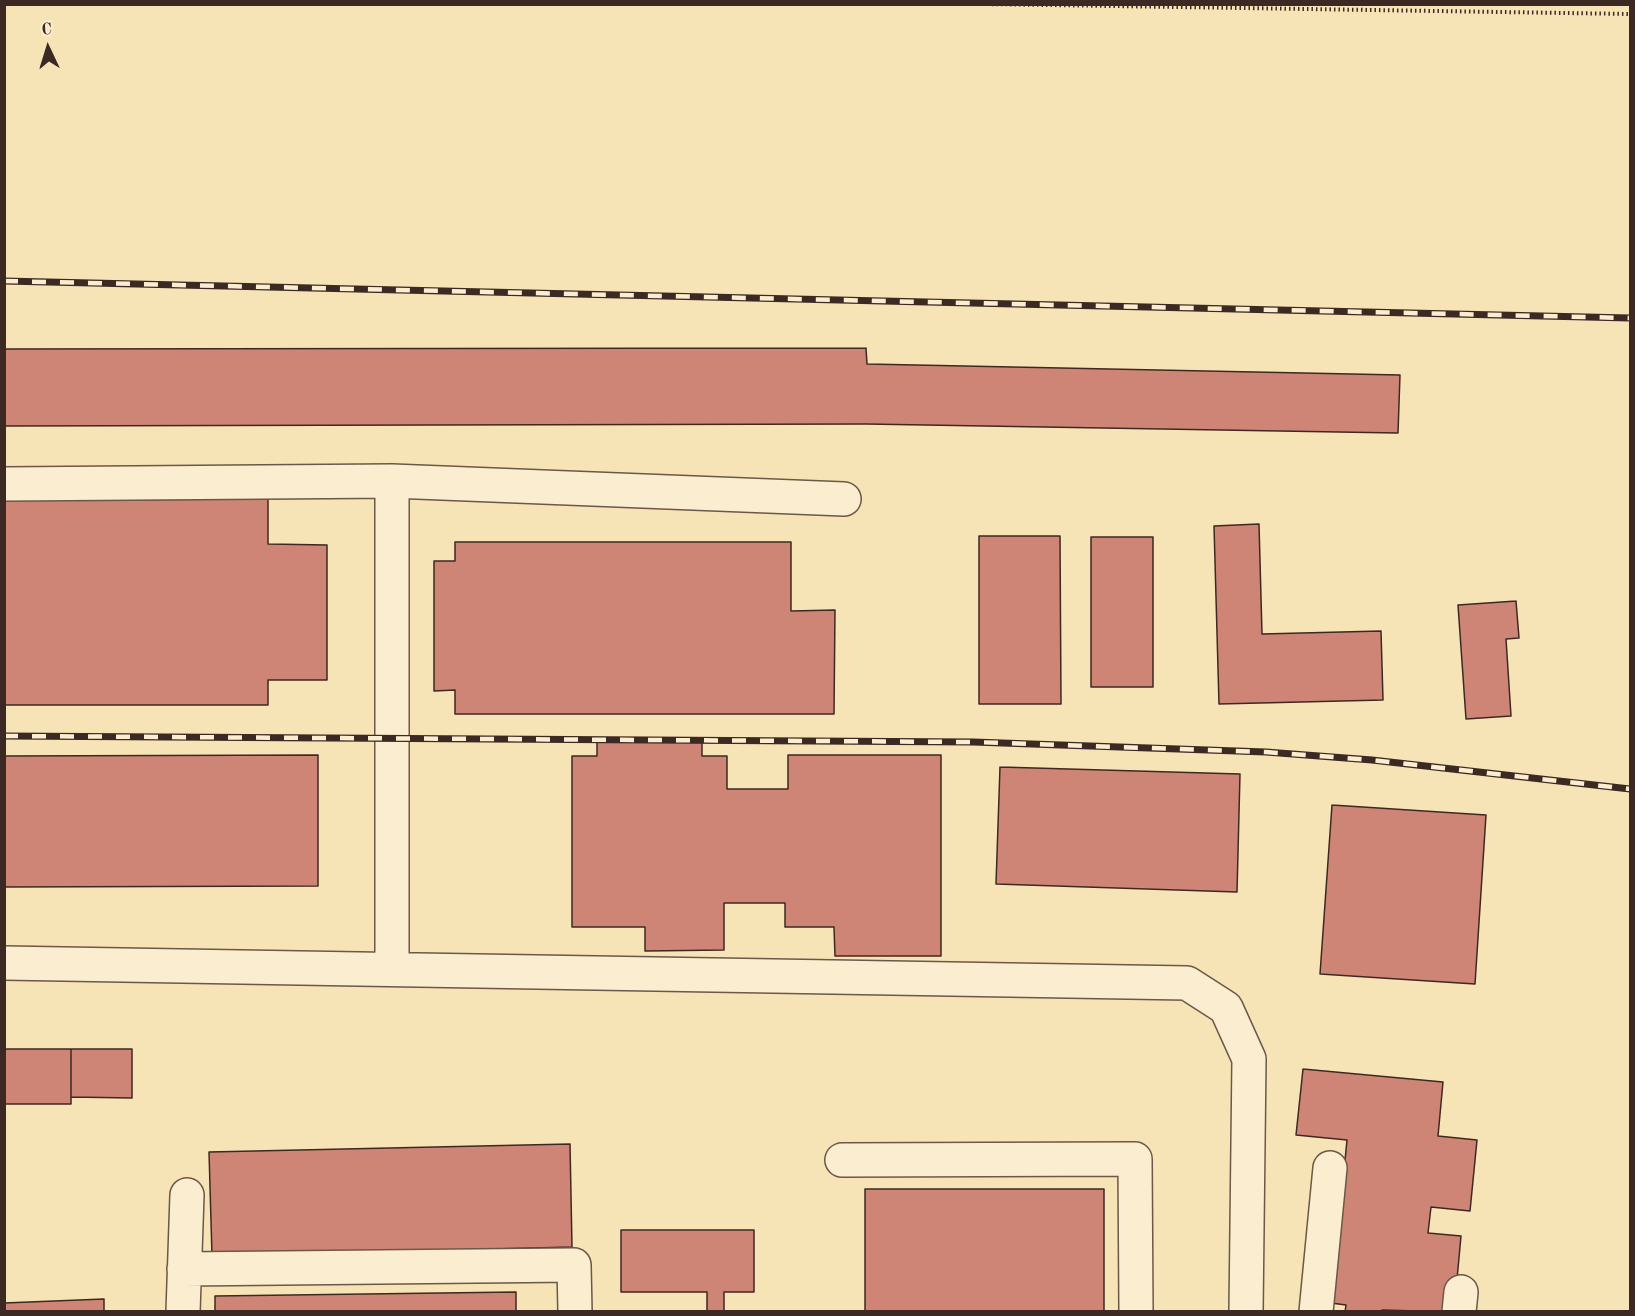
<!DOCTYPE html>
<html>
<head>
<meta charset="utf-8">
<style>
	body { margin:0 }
	#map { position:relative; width:1635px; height:1316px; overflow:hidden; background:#f7e4b6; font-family:"Old Standard TT",serif }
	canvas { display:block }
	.frame { position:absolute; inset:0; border:6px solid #3c2923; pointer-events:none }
	.north { position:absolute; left:18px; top:18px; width:60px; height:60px; -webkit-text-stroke:4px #faedd0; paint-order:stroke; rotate:356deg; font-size:16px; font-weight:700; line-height:24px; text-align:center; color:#3c2923 }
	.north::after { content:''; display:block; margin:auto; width:21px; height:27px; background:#3c2923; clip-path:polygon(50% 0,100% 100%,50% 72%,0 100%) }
</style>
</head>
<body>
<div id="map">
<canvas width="1635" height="1316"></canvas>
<div class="frame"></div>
<div class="north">С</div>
</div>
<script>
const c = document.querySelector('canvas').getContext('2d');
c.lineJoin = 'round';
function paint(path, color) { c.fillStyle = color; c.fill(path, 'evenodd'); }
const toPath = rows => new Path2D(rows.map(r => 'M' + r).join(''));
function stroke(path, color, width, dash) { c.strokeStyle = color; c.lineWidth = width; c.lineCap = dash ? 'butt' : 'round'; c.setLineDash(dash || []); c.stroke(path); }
const building = toPath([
	[866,348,867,364,1400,375,1398,433,866,424,4,426,4,349,866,348],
	[268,499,268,544,327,545,327,680,268,680,268,705,4,705,4,500,268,499],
	[1259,524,1262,634,1381,631,1383,700,1219,704,1214,526,1259,524],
	[979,536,1060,536,1061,704,979,704,979,536],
	[1091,537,1153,537,1153,687,1091,687,1091,537],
	[455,542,791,542,791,611,835,610,834,714,455,714,455,690,434,691,434,561,455,561,455,542],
	[1516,601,1519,638,1506,639,1511,716,1466,719,1458,605,1516,601],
	[597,742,702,742,702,756,727,756,727,789,788,789,788,755,941,755,941,956,835,956,834,927,785,927,785,903,724,903,724,950,645,951,645,927,572,927,572,756,597,756,597,742],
	[318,755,318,886,4,887,4,756,318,755],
	[1000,767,1240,774,1237,892,996,884,1000,767],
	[1332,805,1486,815,1475,984,1320,974,1332,805],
	[4,1049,71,1049,71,1104,4,1104,4,1049],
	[71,1049,132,1049,132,1098,71,1097,71,1049],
	[1303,1069,1443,1082,1438,1136,1477,1140,1470,1211,1431,1207,1428,1233,1461,1236,1454,1312,1382,1310,1382,1312,1345,1312,1346,1305,1331,1303,1347,1140,1296,1135,1303,1069],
	[570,1144,572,1247,212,1256,209,1152,570,1144],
	[865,1189,1104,1189,1104,1312,865,1312,865,1189],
	[621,1230,754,1230,754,1292,724,1292,724,1312,707,1312,707,1292,621,1292,621,1230],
	[516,1292,516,1312,215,1312,215,1296,516,1292],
	[104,1299,104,1312,4,1312,4,1303,104,1299]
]);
const path = toPath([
	[983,4,1630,14]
]);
const minor = toPath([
	[4,484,392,481,844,499],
	[4,963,1187,983,1226,1008,1249,1059,1246,1312],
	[392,969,392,481],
	[842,1160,1135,1159,1136,1312],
	[184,1269,574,1265,575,1312],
	[183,1312,187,1195],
	[1316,1312,1330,1168],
	[1459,1312,1461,1292]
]);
const rail = toPath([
	[4,281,1630,318],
	[4,736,973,742,1266,752,1372,760,1630,789]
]);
paint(building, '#cf8576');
stroke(building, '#3c2923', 1.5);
stroke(minor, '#6b5848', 36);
stroke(path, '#3c2923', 4, [1.5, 3]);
stroke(minor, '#faedd0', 33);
stroke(rail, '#3c2923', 7);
stroke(rail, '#faedd0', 4.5, [14]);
</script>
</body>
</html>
